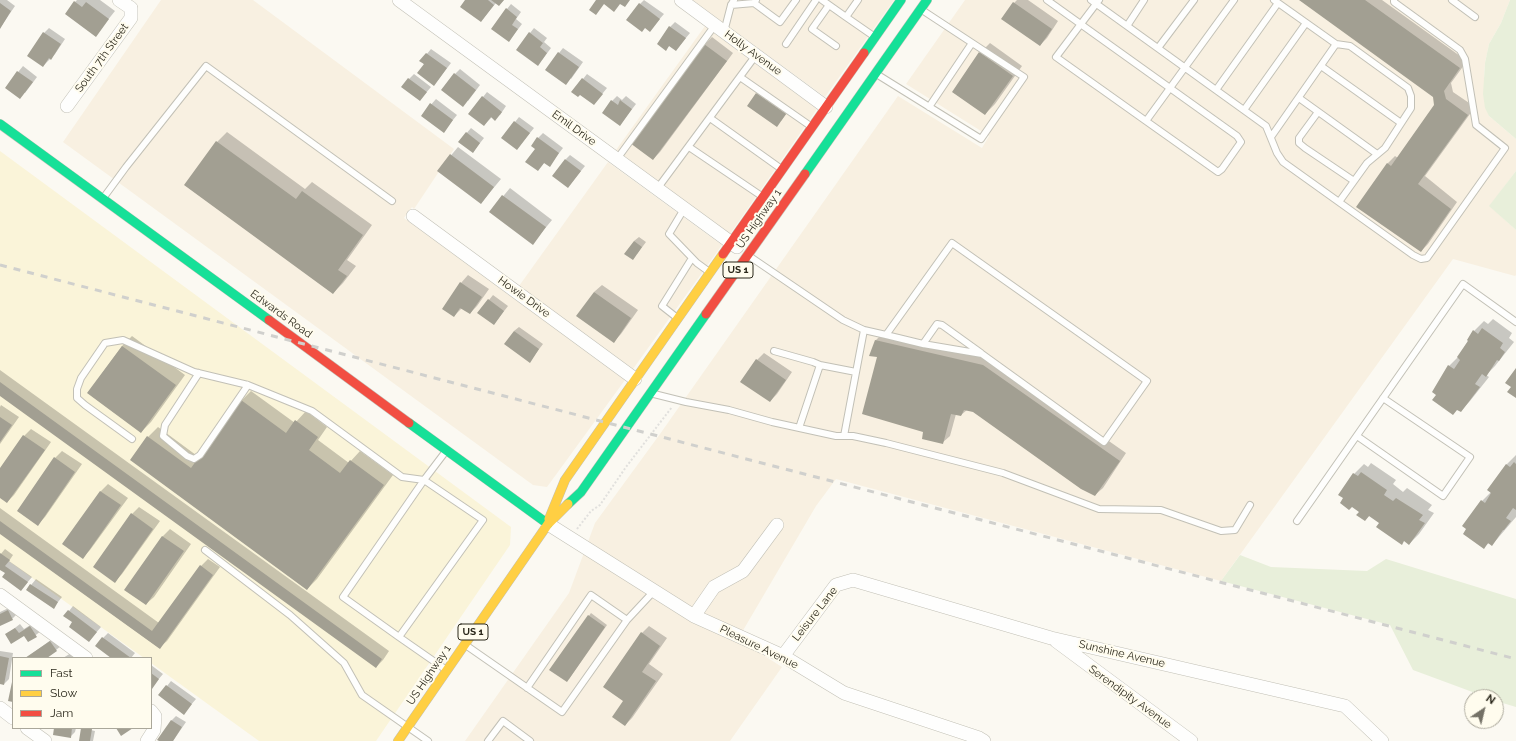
<!DOCTYPE html>
<html>
<head>
<meta charset="utf-8">
<style>
	body { margin:0 }
	#map { position:relative; width:1516px; height:741px; overflow:hidden; background:#fbf9f2; font-family:Raleway,sans-serif }
	canvas { display:block }
	.legend { position:absolute; left:12px; top:657px; width:140px; height:72px; box-sizing:border-box; background:#fffcee; border:1px solid #aaa79a; margin:0; padding:5px 7px; list-style:none; font-size:12px; color:#2b281b }
	.legend li { display:flex; align-items:center; gap:8px; height:20px }
	.legend b { width:20px; border:1px solid #aaa79a }
	.north { position:absolute; left:1464px; top:689px; width:40px; height:40px; box-sizing:border-box; background:#fffcee; border:1px solid #aaa79a; border-radius:50%; rotate:35deg; font-size:11px; font-weight:700; line-height:16px; text-align:center; color:#2b281b }
	.north::after { content:''; display:block; margin:auto; width:14px; height:18px; background:#747166; clip-path:polygon(50% 0,100% 100%,50% 72%,0 100%) }
</style>
</head>
<body>
<div id="map">
<canvas width="1516" height="741"></canvas>
<ul class="legend">
<li><b style="height:5px;background:#16e098"></b>Fast</li>
<li><b style="height:5px;background:#ffcf43"></b>Slow</li>
<li><b style="height:5px;background:#f24e42"></b>Jam</li>
</ul>
<div class="north">N</div>
</div>
<script>
const c = document.querySelector('canvas').getContext('2d');
c.lineJoin = 'round';
function paint(path, color) { c.fillStyle = color; c.fill(path, 'evenodd'); }
const toPath = rows => new Path2D(rows.map(r => 'M' + r).join(''));
function stroke(path, color, width, dash) { c.strokeStyle = color; c.lineWidth = width; c.lineCap = dash ? 'butt' : 'round'; c.setLineDash(dash || []); c.stroke(path); }
function label(font, color, halo, rows, align = 'center') {
  c.font = font + ' Raleway,sans-serif'; c.lineWidth = 4; c.setLineDash([]); c.textBaseline = 'middle'; c.strokeStyle = halo; c.fillStyle = color; for (const [text, x, y, turn = 0] of rows) {
    c.save(); c.translate(x, y); c.rotate((+turn || 0) * Math.PI / 180); c.textAlign = isNaN(turn) ? turn : align; if (halo) c.strokeText(text, 0, 0); c.fillText(text, 0, 0); c.restore();
  }
}
const commercial = toPath([
	[161,0,253,0,454,149,414,209,412,207,404,218,625,380,547,487,533,485,63,142],
	[692,0,894,0,825,97],
	[965,0,1510,0,1501,23,1489,44,1485,63,1484,77,1489,116,1516,139,1516,171,1490,206,1516,230,1516,275,1515,276,1453,259,1221,581,836,479,816,506,738,639,782,667,730,741,465,741,569,593,595,523,660,434,898,96,982,148,989,136,906,84],
	[705,26,817,109,730,234,616,150],
	[608,162,722,245,633,369,519,286]
]);
const built = toPath([
	[0,151,511,527,510,545,376,741,259,741,151,663,151,658,144,658,0,555]
]);
const green = toPath([
	[1510,0,1516,0,1516,139,1489,116,1485,108,1483,94,1485,63,1489,44,1501,23],
	[1516,171,1516,230,1489,206],
	[1240,555,1271,567,1367,571,1386,559,1516,599,1516,707,1496,701,1496,697,1486,697,1413,670,1390,625,1221,581]
]);
const shadow = toPath([
	[0,0,7,0,15,6,0,28],
	[77,0,100,0,115,11,95,36,75,2],
	[466,0,504,0,499,5,496,3,481,21],
	[644,0,664,14,650,30,646,27,640,4],
	[1017,0,1028,0,1058,21,1047,38,1040,45,1014,3],
	[1300,0,1382,0,1467,61,1451,83,1453,92,1475,107,1425,176,1457,202,1428,244,1421,251,1358,206,1388,163,1395,156,1398,158,1435,105,1434,96],
	[511,4,521,12,516,19,522,24,509,41,507,9],
	[675,22,690,33,676,50,670,45,666,49,670,27],
	[49,28,65,39,55,54,43,66,44,33],
	[534,28,547,38,544,42,551,48,542,60,530,33],
	[712,37,733,53,660,152,653,159,704,45],
	[990,43,1022,66,995,104,985,114,953,92,980,53],
	[563,48,583,62,571,79,559,53],
	[431,49,451,63,438,80,421,61],
	[23,66,37,77,25,93,6,87],
	[460,69,480,85,468,101,455,74],
	[414,74,431,87,420,100,409,79],
	[587,74,607,88,594,104,583,79],
	[762,89,790,109,781,121,757,94],
	[487,92,506,106,500,115,492,117,484,125,483,97],
	[617,96,622,100,626,96,636,104,620,125,612,101],
	[436,99,457,115,444,131,422,115],
	[519,117,534,128,517,149,515,122],
	[471,128,484,138,473,152,459,142],
	[227,132,305,189,312,182,372,225,347,260,356,266,343,283,333,293,185,185,217,142],
	[543,133,563,148,549,166,545,162,538,170,536,149,538,138],
	[458,147,501,179,481,203,438,171],
	[570,155,585,166,572,182,566,159],
	[510,188,552,220,533,243,490,212],
	[639,237,646,242,637,254,634,241],
	[468,275,489,289,477,306,470,313,462,308,454,316,443,309,461,283],
	[602,285,638,310,621,334,614,341,594,292],
	[493,295,508,306,494,324,489,300],
	[1493,319,1512,333,1509,338,1514,342,1495,366,1486,375,1489,377,1470,401,1461,411,1437,395,1449,366,1458,357,1474,331,1484,321,1488,324],
	[519,327,543,344,530,361,514,331],
	[883,333,990,358,1126,453,1103,488,1095,495,973,411,967,410,961,415,956,414,950,436,942,443,925,431,879,357,876,340],
	[132,336,185,375,151,422,141,432,88,393,122,346],
	[764,353,792,372,777,394,770,401,757,360],
	[0,370,389,651,383,660,376,667,0,395],
	[251,391,295,423,306,411,327,427,318,440,349,463,360,451,393,475,317,579,307,589,148,437,158,427,200,458,241,401],
	[1,405,19,417,0,444,0,407],
	[31,429,51,442,14,495,7,502,0,497,0,470,24,436],
	[62,451,82,464,45,517,38,524,55,458],
	[1516,455,1516,517,1492,545,1489,543,1484,547,1482,501,1491,492,1506,465],
	[1371,463,1396,480,1393,484,1403,492,1407,488,1432,505,1428,510,1434,513,1419,534,1409,544,1370,515,1365,520,1360,511,1354,474,1364,464,1368,467],
	[108,484,128,498,90,550,83,557,64,544,101,491],
	[139,507,160,521,122,574,115,581,132,514],
	[0,508,159,623,201,566,208,559,220,567,167,641,159,648,0,533],
	[170,529,191,544,154,597,146,604,126,589,163,536],
	[5,549,13,555,9,561,32,577,21,590,6,573,0,569,0,555],
	[36,579,62,597,54,607,27,590],
	[13,606,17,614,12,619,0,625,0,612],
	[73,606,101,627,89,641,73,622,65,616],
	[591,613,607,625,569,679,551,669],
	[35,622,41,631,28,641,24,634,7,634,20,624,24,629],
	[649,626,667,638,649,664,663,674,632,718,625,725,624,701,642,633],
	[108,633,135,653,131,658,113,658,103,638],
	[55,637,61,646,56,650,45,658,26,658],
	[0,651,13,653,9,679,4,684,0,683],
	[71,653,74,658,63,658],
	[151,665,163,674,152,687,151,687],
	[171,681,196,699,184,713,167,686],
	[176,716,186,722,173,741,161,741,172,720],
	[55,728,76,728,75,732,70,737],
	[82,728,95,731,93,741,80,741]
]);
const building = toPath([
	[465,0,488,0,494,5,481,22,460,7],
	[491,0,504,0,499,6],
	[596,0,630,0,625,7,620,4,614,12,604,4,596,15,589,10],
	[1299,0,1365,0,1460,68,1444,91,1446,99,1468,115,1418,184,1451,209,1421,252,1356,207,1387,163,1391,166,1434,105,1433,97],
	[74,1,82,7,86,2,109,19,96,37,65,14],
	[1013,2,1052,29,1040,46,1001,19],
	[0,3,11,11,0,29],
	[639,3,660,19,650,32,645,28,642,32,626,20],
	[506,8,517,17,512,25,518,29,509,42,491,29],
	[669,26,686,38,676,51,669,46,666,51,657,44],
	[43,32,61,44,51,60,49,58,43,67,27,56],
	[529,32,543,43,540,47,547,53,538,66,516,50],
	[704,44,727,61,653,160,630,143],
	[558,52,579,67,566,85,545,70],
	[979,52,1013,76,985,115,952,92],
	[426,53,447,68,434,86,417,73,424,64,419,61],
	[17,71,33,82,20,99,5,88],
	[454,73,476,90,463,107,441,90],
	[408,78,427,92,420,101,401,87],
	[582,78,603,94,594,105,580,95,578,97,571,92],
	[756,93,786,114,777,127,747,106],
	[482,96,502,112,495,121,491,117,484,126,468,114],
	[611,100,618,105,620,100,632,109,620,126,602,113],
	[430,103,453,120,444,133,421,116],
	[514,121,530,133,517,150,501,138],
	[466,132,480,143,473,153,458,142],
	[537,137,559,153,550,167,544,163,538,171,525,162,535,149,531,146],
	[216,141,296,199,302,191,363,235,338,270,347,276,333,294,184,185],
	[450,154,494,187,481,204,437,171],
	[565,159,581,171,568,188,552,176],
	[502,195,546,227,533,245,489,212],
	[634,241,642,247,633,260,624,254],
	[460,282,482,297,470,314,460,308,454,317,442,309],
	[594,292,631,318,614,343,576,316],
	[488,299,504,311,494,325,477,313],
	[1482,328,1503,343,1500,348,1505,352,1499,361,1497,360,1486,377,1482,374,1475,384,1480,387,1461,412,1457,410,1453,415,1432,400,1436,395,1432,392,1448,365,1454,369,1460,360,1457,357,1468,341,1467,340,1473,330,1478,334],
	[514,331,539,349,530,363,504,344],
	[875,340,983,365,1120,461,1095,496,1081,489,973,412,964,410,961,416,951,414,943,444,922,439,923,432,862,414,877,357,869,356],
	[122,346,176,385,141,433,87,393],
	[756,359,786,380,770,402,740,382],
	[1516,368,1516,398,1507,392,1511,387,1505,383],
	[0,382,382,659,376,668,0,396],
	[241,400,286,433,295,420,318,437,309,450,340,473,350,460,384,485,307,590,130,460,147,436,191,468],
	[0,417,12,425,0,442],
	[23,435,45,450,7,503,0,498,0,468],
	[54,457,75,472,38,526,17,511],
	[1514,462,1516,464,1516,510,1513,508,1506,518,1511,521,1504,530,1503,530,1492,546,1488,543,1484,549,1463,534,1466,529,1462,526,1481,500,1485,503,1491,493,1487,490,1506,464,1510,467],
	[1361,472,1387,490,1384,495,1393,501,1396,498,1423,515,1419,520,1425,523,1409,545,1404,541,1402,545,1376,527,1379,523,1369,516,1365,521,1356,515,1359,512,1352,507,1349,510,1340,503,1343,498,1338,495,1353,473,1358,476],
	[100,491,121,505,83,559,62,544],
	[131,513,153,529,115,583,93,567],
	[0,521,152,631,200,565,213,575,160,649,0,534],
	[162,536,184,551,146,605,124,590],
	[0,553,10,560,5,566,28,582,21,591,2,577,5,573,0,570],
	[30,584,58,602,54,609,26,590],
	[8,610,13,620,0,626,0,614],
	[68,610,97,632,89,642,69,627,72,622,63,616],
	[588,615,605,627,567,682,549,670],
	[30,626,37,637,28,642,24,636,11,644,5,634,15,628,19,633],
	[641,632,660,646,642,672,656,681,625,726,612,717,623,701,603,687],
	[102,637,131,658,111,658,95,646],
	[50,641,57,651,47,658,25,658],
	[0,656,9,658,4,685,0,684],
	[151,673,159,679,152,689,151,688],
	[12,682,13,682,13,702,8,701],
	[166,685,192,704,184,715,158,695],
	[171,720,182,727,173,741,159,741,157,740],
	[54,728,72,728,71,738,53,735],
	[81,728,92,729,90,741,79,741],
	[116,728,133,728,121,736]
]);
const path = toPath([
	[577,529,591,511,600,505,626,467,672,407]
]);
const lane = toPath([
	[756,0,754,3,780,22,796,0],
	[822,0,846,17],
	[858,0,846,17,872,35],
	[1047,0,1237,136,1241,142,1222,169,1218,172,1146,121],
	[1091,0,1266,126,1277,153,1283,162,1413,255,1421,259,1427,258,1505,148,1476,125,1465,59,1460,50,1394,2,1394,0],
	[1099,0,1056,57,1146,121,1234,0],
	[1274,0,1336,44,1350,46,1408,88,1411,96,1411,108,1385,148,1367,163,1339,202],
	[1452,0,1475,17],
	[731,5,754,3],
	[829,5,812,29,836,46],
	[1127,26,1144,0],
	[724,32,731,5,734,0],
	[786,44,816,0],
	[1158,48,1194,0],
	[1321,66,1401,123],
	[878,75,981,139,1024,77,922,10],
	[740,77,809,125],
	[1216,90,1278,3],
	[1299,98,1377,154],
	[929,107,972,43],
	[1244,110,1306,23],
	[1318,112,1299,138,1299,143,1305,148,1354,181],
	[710,118,780,168],
	[1271,137,1336,44],
	[689,147,760,195],
	[617,159,715,25],
	[657,189,756,55],
	[104,197,126,167,206,66,392,201],
	[684,209,669,234,697,263,708,271],
	[749,256,843,320,864,330,886,335,923,344,982,354,1104,442,1147,381,952,243,886,335],
	[676,317,662,306,692,258],
	[923,344,937,324,942,325,981,353],
	[774,351,813,362,820,365,799,428],
	[820,365,856,372],
	[199,373,165,425,163,436,187,456,194,459,200,455,248,385],
	[654,394,686,402,729,410,772,422,836,436,853,436,886,443,1003,473,1099,509,1161,510,1221,531,1235,530,1250,505],
	[844,436,864,330],
	[1357,436,1443,496,1470,457,1383,398],
	[132,439,85,405,77,398,77,389,81,378,105,343,123,340,194,372,248,385,312,411,402,477,424,480,446,451],
	[424,480,483,520,399,637,343,597,424,480],
	[1297,521,1463,284,1516,322],
	[205,550,290,615,344,663,362,695,428,741],
	[399,637,445,669],
	[467,646,562,712,627,620,654,591],
	[527,688,591,595,627,620],
	[488,741,503,721,530,741]
]);
const street = toPath([
	[399,0,737,247],
	[681,0,826,107],
	[67,106,131,18,131,8,119,0],
	[413,216,635,379],
	[548,524,694,616,783,656,844,693,979,738,984,741],
	[0,595,86,658],
	[694,616,714,587,743,571,777,525],
	[1056,641,1191,741],
	[783,656,836,585,853,580,1051,638,1345,706,1382,741],
	[0,708,13,718],
	[27,728,45,741],
	[147,741,154,730,155,716,151,711]
]);
const fast = toPath([
	[864,53,901,0],
	[0,124,269,320],
	[805,174,927,0],
	[409,423,548,524],
	[568,504,581,492,706,314]
]);
const slow = toPath([
	[549,519,565,480,723,254],
	[398,741,548,524,568,504]
]);
const jam = toPath([
	[723,254,864,53],
	[706,314,805,174],
	[269,320,409,423]
]);
const rail = toPath([
	[0,265,1516,659]
]);
const shields = [
	[738,270,30],
	[473,632,30]
];
const shieldNames = [
	["US 1",738,270],
	["US 1",473,632]
];
const streetNames = [
	["Holly Avenue",753,53,36],
	["South 7th Street",102,58,-54],
	["Emil Drive",574,128,36],
	["US Highway 1",759,219,-55],
	["Howie Drive",524,297,36],
	["Edwards Road",281,314,36],
	["Leisure Lane",815,614,-52],
	["Pleasure Avenue",759,647,26],
	["Sunshine Avenue",1122,654,13],
	["US Highway 1",429,675,-56],
	["Serendipity Avenue",1130,697,36]
];
paint(commercial, '#f8f0e1');
paint(built, '#faf4d9');
paint(green, '#e8efda');
paint(shadow, '#0003');
paint(building, '#a29f92');
stroke(lane, '#c2c0b6', 8);
stroke(street, '#c2c0b6', 14);
stroke(fast, '#c2c0b6', 10);
stroke(slow, '#c2c0b6', 10);
stroke(jam, '#c2c0b6', 10);
stroke(path, '#e1e0dd', 2, [2, 2]);
stroke(lane, '#fefefd', 6);
stroke(street, '#fefefd', 13);
stroke(fast, '#16e098', 9);
stroke(slow, '#ffcf43', 9);
stroke(jam, '#f24e42', 9);
stroke(rail, '#d0d0cd', 3, [7, 7]);
for (const [x, y, w] of shields) { const box = new Path2D(); box.roundRect(x - w / 2, y - 8, w, 16, 3); c.fillStyle = '#fffcee'; c.fill(box); stroke(box, '#2b281b', 1); }
label('bold 10px', '#2b281b', null, shieldNames);
label('11px', '#2b281b', '#fffcee', streetNames);
</script>
</body>
</html>
